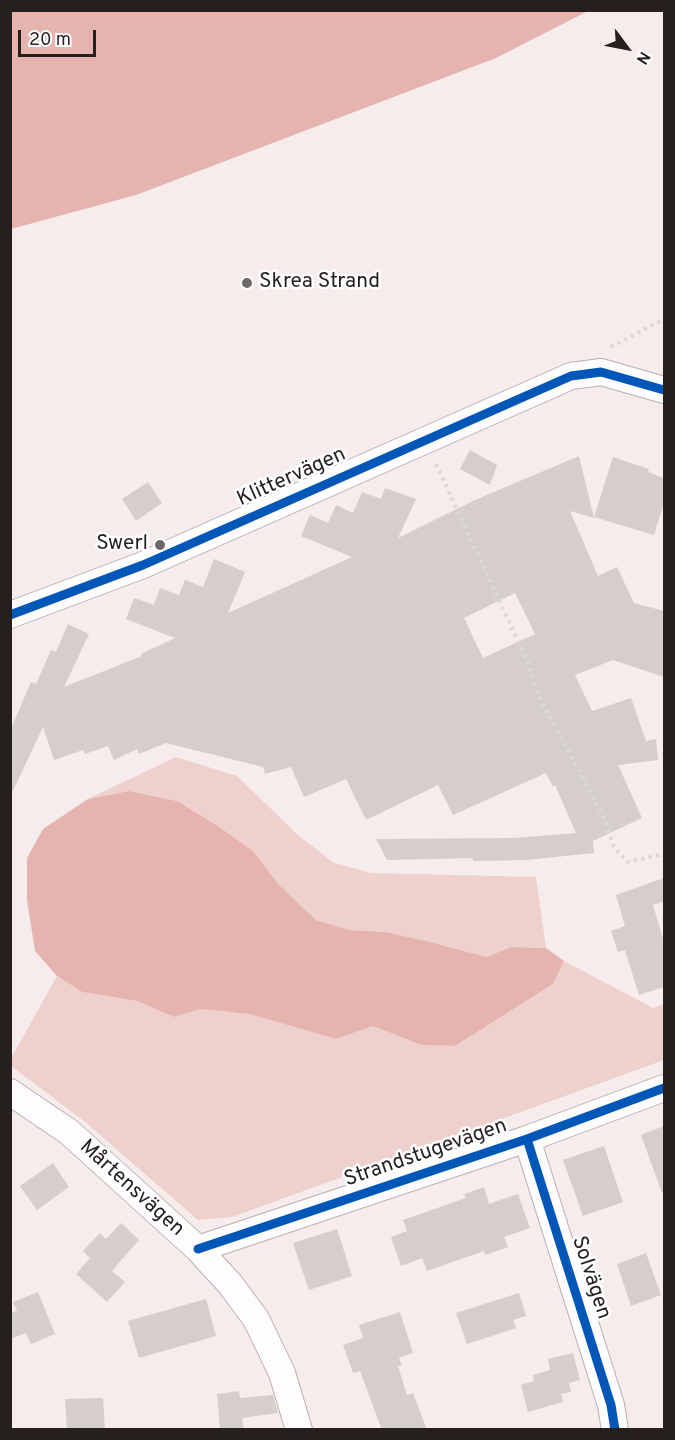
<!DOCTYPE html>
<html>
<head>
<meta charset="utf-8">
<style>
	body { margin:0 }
	#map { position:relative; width:675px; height:1440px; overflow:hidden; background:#f5eceb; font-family:Overpass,sans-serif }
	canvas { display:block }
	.frame { position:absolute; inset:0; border:12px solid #251f1e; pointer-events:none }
	.north { position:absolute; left:597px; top:18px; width:60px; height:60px; -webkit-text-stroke:4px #fff; paint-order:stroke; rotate:122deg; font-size:16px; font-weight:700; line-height:24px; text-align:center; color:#251f1e }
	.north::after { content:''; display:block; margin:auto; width:21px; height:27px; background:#251f1e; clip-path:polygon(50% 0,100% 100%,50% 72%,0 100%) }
	.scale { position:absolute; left:18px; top:30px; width:78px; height:27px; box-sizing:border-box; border:3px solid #251f1e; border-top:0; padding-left:8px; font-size:18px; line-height:21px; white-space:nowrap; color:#251f1e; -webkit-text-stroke:4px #fff; paint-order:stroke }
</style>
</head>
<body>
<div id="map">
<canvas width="675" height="1440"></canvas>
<div class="frame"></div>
<div class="north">N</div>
<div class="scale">20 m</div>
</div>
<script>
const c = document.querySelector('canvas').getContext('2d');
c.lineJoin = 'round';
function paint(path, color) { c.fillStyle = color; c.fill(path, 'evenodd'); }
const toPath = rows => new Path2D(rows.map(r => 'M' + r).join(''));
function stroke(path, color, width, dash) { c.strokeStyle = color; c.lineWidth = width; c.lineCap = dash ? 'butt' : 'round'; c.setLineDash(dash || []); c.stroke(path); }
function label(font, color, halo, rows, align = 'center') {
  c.font = font + ' Overpass,sans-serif'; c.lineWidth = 5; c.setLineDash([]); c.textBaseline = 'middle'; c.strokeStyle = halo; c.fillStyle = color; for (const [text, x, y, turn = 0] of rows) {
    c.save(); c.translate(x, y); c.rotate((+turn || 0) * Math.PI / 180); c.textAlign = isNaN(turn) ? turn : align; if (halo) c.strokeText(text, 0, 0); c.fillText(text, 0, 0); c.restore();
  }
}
const green = toPath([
	[176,757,237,776,299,836,334,863,371,873,536,877,546,948,511,947,487,957,426,941,386,932,350,930,316,920,279,885,253,851,177,801,129,791,88,799],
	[564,961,653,1008,664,1004,664,1060,232,1217,198,1220,84,1121,11,1066,10,1060,57,976,82,992,137,1001,174,1017,201,1009,249,1014,336,1039,373,1026,421,1045,455,1046,553,984]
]);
const water = toPath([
	[11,10,588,10,588,11,496,58,136,195,11,229],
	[129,791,177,801,219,827,253,851,279,885,316,920,350,930,386,932,426,941,487,957,511,947,546,948,564,961,553,984,455,1046,421,1045,373,1026,336,1039,249,1014,201,1009,174,1017,137,1001,82,992,57,976,35,951,27,900,27,858,43,829,88,799]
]);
const building = toPath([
	[470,450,497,465,490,485,460,469],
	[579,456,594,518,570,511,598,576,617,567,634,603,664,611,664,677,613,660,575,675,592,711,631,698,646,741,656,739,658,760,618,765,642,818,593,841,594,853,526,860,473,861,473,858,387,860,376,839,514,838,576,833,555,785,553,787,546,773,453,815,438,785,366,820,346,779,304,797,291,767,265,774,263,767,166,743,139,754,137,749,114,760,108,746,85,754,83,750,54,760,43,727,10,797,10,731,31,682,36,684,51,650,56,652,68,624,89,634,64,687,142,656,141,654,175,638,126,619,134,598,154,605,160,588,179,595,185,580,203,587,214,559,245,572,228,613,352,557,301,536,310,515,328,523,336,505,353,513,362,492,381,499,385,488,416,499,398,538,475,500],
	[515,593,535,634,483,658,464,618],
	[613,457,649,469,648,472,664,478,664,503,654,535,594,517],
	[148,482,162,503,136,521,122,499],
	[664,878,664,901,653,905,664,942,664,987,639,995,625,950,618,952,611,931,625,926,616,895],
	[664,1126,664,1192,662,1193,641,1135],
	[604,1146,623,1202,583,1216,563,1160],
	[53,1163,69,1187,37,1210,20,1186],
	[484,1187,489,1204,518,1194,530,1228,504,1237,508,1247,485,1255,484,1251,427,1271,422,1258,401,1266,391,1237,407,1231,403,1220,466,1198,464,1194],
	[121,1223,139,1240,112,1271,125,1282,107,1302,76,1274,90,1258,83,1251,100,1233,106,1239],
	[337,1229,352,1276,309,1290,293,1243],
	[646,1253,661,1295,631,1306,617,1264],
	[38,1292,55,1334,31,1344,26,1333,10,1339,10,1313,17,1311,13,1302],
	[519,1293,526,1316,513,1320,516,1328,467,1344,456,1313],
	[206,1299,216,1336,139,1358,128,1321],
	[400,1312,413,1353,399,1358,402,1365,398,1366,407,1395,413,1393,427,1430,382,1430,360,1371,353,1373,343,1345,363,1338,359,1325],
	[573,1353,580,1380,569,1383,571,1392,561,1394,563,1402,528,1412,521,1385,534,1381,533,1375,550,1370,548,1359],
	[239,1391,240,1398,273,1395,278,1413,242,1418,244,1430,220,1430,217,1394],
	[103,1398,105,1430,67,1430,65,1399]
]);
const path = toPath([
	[611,347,664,319],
	[436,464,529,665,539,697,605,819,614,848,628,862,664,854]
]);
const minor = toPath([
	[10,615,143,565,571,376,601,372,664,390],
	[10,1092,69,1132,198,1249,230,1284,256,1319,282,1373,299,1430],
	[527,1139,611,1405,615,1430],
	[198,1249,527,1139,664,1088]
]);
const cycleway = toPath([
	[10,615,143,565,571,376,601,372,664,390],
	[527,1139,611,1405,615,1430],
	[198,1249,527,1139,664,1088]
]);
const markers = [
	[247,283,6,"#6e6766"],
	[160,545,6,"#6e6766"]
];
const poiNames = [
	["Skrea Strand",259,283],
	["Swerl",148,545,"right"]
];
const streetNames = [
	["Klittervägen",292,478,-24],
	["Strandstugevägen",426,1154,-19],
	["Mårtensvägen",131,1189,42],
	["Solvägen",590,1278,72]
];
paint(green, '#eed0cc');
paint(water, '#e5b4af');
paint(building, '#d5cecd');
stroke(minor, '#b7b1b0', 28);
stroke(path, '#dbd8d8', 4, [3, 4.5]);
stroke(minor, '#fefcfc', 26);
stroke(cycleway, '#0057b8', 9);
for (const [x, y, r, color] of markers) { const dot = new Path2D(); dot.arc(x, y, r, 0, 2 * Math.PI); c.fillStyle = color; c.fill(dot); stroke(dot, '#fff', 2); }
label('21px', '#251f1e', '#fff', poiNames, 'left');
label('21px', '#251f1e', '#fff', streetNames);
</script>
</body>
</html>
